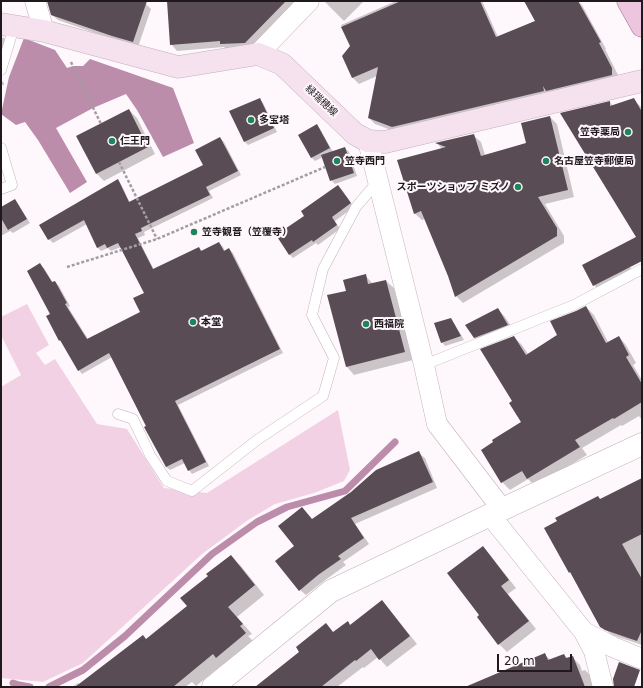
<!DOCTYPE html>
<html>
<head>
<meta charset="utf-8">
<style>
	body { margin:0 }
	#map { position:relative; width:643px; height:688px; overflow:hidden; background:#fef7fb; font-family:"DejaVu Sans",sans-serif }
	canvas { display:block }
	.frame { position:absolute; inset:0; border:2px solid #1f191d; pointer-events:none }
	.scale { position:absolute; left:497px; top:654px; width:75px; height:18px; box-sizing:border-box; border:2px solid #1f191d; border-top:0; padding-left:5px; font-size:12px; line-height:14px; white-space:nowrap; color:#1f191d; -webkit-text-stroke:3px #fef7fb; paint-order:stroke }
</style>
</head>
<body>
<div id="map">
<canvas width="643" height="688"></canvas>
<div class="frame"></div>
<div class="scale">20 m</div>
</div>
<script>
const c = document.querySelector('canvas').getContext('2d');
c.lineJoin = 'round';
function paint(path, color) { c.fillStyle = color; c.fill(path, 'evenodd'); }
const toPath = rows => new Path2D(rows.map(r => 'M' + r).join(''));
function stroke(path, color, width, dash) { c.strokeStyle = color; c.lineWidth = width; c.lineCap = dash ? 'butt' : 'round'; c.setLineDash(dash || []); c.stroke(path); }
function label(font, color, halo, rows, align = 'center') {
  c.font = font + ' "DejaVu Sans","Noto Sans JP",sans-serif'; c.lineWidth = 4; c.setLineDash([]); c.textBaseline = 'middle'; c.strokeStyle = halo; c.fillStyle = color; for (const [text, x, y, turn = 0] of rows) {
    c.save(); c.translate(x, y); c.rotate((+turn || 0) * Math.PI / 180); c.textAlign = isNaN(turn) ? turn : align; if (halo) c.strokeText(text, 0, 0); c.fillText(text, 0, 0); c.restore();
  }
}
const green = toPath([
	[27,304,49,345,36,353,45,365,55,359,97,424,127,429,164,488,207,493,338,410,350,470,344,481,314,493,275,504,248,520,202,554,83,663,43,682,1,678,1,387,21,375,1,335,1,317]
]);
const water = toPath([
	[24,38,55,50,67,68,73,66,83,66,90,59,173,88,194,143,163,157,137,110,126,94,93,108,56,128,87,182,70,193,38,140,25,122,16,125,1,114,9,77]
]);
const shadow = toPath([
	[48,1,138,1,146,4,151,9,138,47,118,41,58,20,52,15],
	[168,1,299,1,251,49,228,51,224,47,177,51,171,44],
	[324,1,364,1,344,21],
	[396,1,482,1,498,37,536,21,529,1,578,1,582,5,606,49,605,49,618,75,617,81,399,133,375,124,369,118,377,76,359,84,353,78,351,46,341,25],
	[1,37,4,38,10,45,1,76,1,80,4,83,4,85,1,85],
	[259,99,263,103,277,132,248,145,244,141],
	[634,100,642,108,642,246,561,114,610,102,613,106],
	[129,110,137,118,155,154,104,181,96,173],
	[550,117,557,124,574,197,545,204,564,236,564,243,463,303,456,296,449,275,425,219,422,220,414,213,442,149,437,143,473,135,481,142,485,155,527,144],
	[317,126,320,129,333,152,345,148,349,152,357,176,335,184,331,180,323,157,315,161,312,158,299,135],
	[220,138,224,142,241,175,209,191,213,198,144,232,145,235,138,238,154,270,199,248,203,252,219,243,223,247,225,251,229,249,233,253,283,353,178,405,209,466,192,474,189,470,185,463,170,470,166,467,112,357,82,374,79,370,63,344,60,340,51,315,40,265,44,268,53,283,55,282,59,286,70,306,68,307,88,339,141,312,145,294,121,247,111,251,108,248,101,251,97,247,87,224,53,243,49,239,118,180,121,184,130,203,205,165],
	[338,186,342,190,354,207,335,221,340,229,318,245,316,243,293,258,290,255,277,235,306,216],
	[15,200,18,204,30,223,13,233,10,231,1,236,1,208],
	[624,256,635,276,602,293,594,285],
	[365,275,373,284,386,281,394,288,413,360,354,375,347,367,328,296,347,291],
	[586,307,594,315,608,342,619,337,626,345,636,363,633,365,642,380,642,420,639,416,622,426,621,425,582,448,587,455,535,486,528,479,510,490,502,482,522,423,513,402,514,337,522,345,528,354,558,335],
	[498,309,505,317,515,332,482,345,474,338],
	[450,319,454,323,464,340,445,346,442,342],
	[419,453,425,458,437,488,355,524,369,544,343,562,346,565,324,581,306,595,300,590,295,546,312,520],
	[642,479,642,645,612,635,601,626,601,500],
	[483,547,490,555,516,588,508,594,536,629,507,652,499,644,480,615],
	[231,556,241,566,264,595,237,617,252,634,248,636,255,643,226,667,223,664,196,686,192,682,185,687,72,687,78,683,79,684,147,640,188,606,209,576],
	[382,601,389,609,417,644,387,667,378,657,364,668,363,667,337,687,268,687,334,633,351,626],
	[545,655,551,660,564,655,568,659,572,657,580,665,582,671,585,670,592,677,596,687,486,687]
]);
const stream = toPath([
	[13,683,19,685,30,687],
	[49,687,83,670,125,636,212,554,257,522,287,507,345,491,395,442]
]);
const building = toPath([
	[47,1,147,1,133,42,112,36,51,15],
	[167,1,286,1,245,43,220,44,220,41,170,45],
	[401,1,480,1,496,37,535,21,524,1,578,1,601,42,599,43,612,68,612,75,546,91,543,86,544,91,392,127,368,118,378,67,352,78,342,56,350,46,341,27],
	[260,98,274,128,244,142,229,111],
	[634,98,642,112,642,261,593,286,582,265,636,237,560,113,610,101,610,106],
	[129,109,148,147,96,174,76,136],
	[550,116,568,190,538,197,557,228,557,236,455,297,448,276,421,211,414,214,397,160,446,147,435,143,474,134,481,156,526,143,521,123],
	[317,124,330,148,311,158,298,135],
	[220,137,238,171,206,187,210,195,141,228,142,231,135,234,153,269,199,247,201,251,219,242,224,251,229,248,280,349,175,401,206,462,188,471,182,459,166,467,144,427,146,426,109,353,78,371,60,340,59,341,46,316,50,314,27,271,40,263,52,282,55,281,67,303,65,304,87,339,140,312,133,298,144,293,118,243,107,248,105,244,97,248,84,220,48,240,39,225,118,179,129,202,203,165,195,150],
	[345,147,354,173,330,181,321,155],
	[338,185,351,203,332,217,337,225,313,242,312,240,289,255,276,235,304,216,301,211],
	[15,199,27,219,8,230,1,218,1,207],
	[366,274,368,284,386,280,405,352,346,367,327,295,346,291,343,280],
	[586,306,606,343,619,336,629,355,626,357,642,384,642,402,614,419,613,418,575,440,580,447,527,479,522,471,501,483,481,450,493,442,492,440,521,422,509,403,512,401,480,349,514,336,526,355,557,335,550,321,576,311],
	[498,308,508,325,474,338,465,325],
	[451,318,461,336,441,343,434,323],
	[419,451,433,482,351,518,364,538,338,556,341,559,318,575,299,591,275,561,294,546,278,526,302,507,312,519,351,492,376,470],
	[642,478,642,534,622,544,642,579,642,630,637,641,605,630,600,627,570,572,569,573,544,528,557,521,555,518,598,496,600,499],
	[483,546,509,580,501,586,529,621,498,645,477,617,479,615,447,573],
	[231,555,255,585,228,607,243,624,240,626,246,633,216,658,213,654,173,687,75,687,143,635,146,639,187,606,180,598,208,576,206,574],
	[382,600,410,636,379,660,371,649,356,661,355,660,321,687,255,687,299,652,296,647,326,623,333,632,348,621,350,625],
	[545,653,548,660,564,654,566,658,573,656,585,687,465,687],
	[619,662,640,670,634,687,614,687,613,679]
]);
const path = toPath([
	[71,62,101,124],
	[119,162,157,239],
	[67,267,157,239,325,167]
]);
const service = toPath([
	[1,70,14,27],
	[1,148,12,185,1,189],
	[424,365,574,305,642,269],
	[118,414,133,419,150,455,167,481,192,491,257,440,323,396,334,358,312,315,323,269,356,207,378,181]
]);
const minor = toPath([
	[35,1,44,31],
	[258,54,309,1],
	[368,141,424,365,437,424,502,509],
	[490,515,584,632,594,651,603,687],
	[584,632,613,647,642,659]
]);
const tertiary = toPath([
	[213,687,331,591,490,515,642,444]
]);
const secondary = toPath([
	[1,24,44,31,178,67,258,54,282,64,355,134,368,141,385,142,642,81]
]);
const primary = toPath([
	[628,1,642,26]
]);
const markers = [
	[251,120,4,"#21835c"],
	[628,132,4,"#21835c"],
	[112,141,4,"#21835c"],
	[337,161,4,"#21835c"],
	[546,161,4,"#21835c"],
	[518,187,4,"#21835c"],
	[194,232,4,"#21835c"],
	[193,322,4,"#21835c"],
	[366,324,4,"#21835c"]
];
const streetNames = [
	["緑瑞穂線",321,101,44]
];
const poiNames = [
	["多宝塔",259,120],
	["笠寺薬局",620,132,"right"],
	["仁王門",120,141],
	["笠寺西門",345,161],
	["名古屋笠寺郵便局",554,161],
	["スポーツショップ ミズノ",510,187,"right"],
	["笠寺観音（笠覆寺）",202,232],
	["本堂",201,322],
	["西福院",374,324]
];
paint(green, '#f2d1e4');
paint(water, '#bc8daa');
paint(shadow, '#0003');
stroke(stream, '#bc8daa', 7);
paint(building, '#594c54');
stroke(service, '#c0b0b9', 11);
stroke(minor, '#c0b0b9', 21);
stroke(tertiary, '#c0b0b9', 23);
stroke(secondary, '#c0b0b9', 23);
stroke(primary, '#9d6f8c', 23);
stroke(path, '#a39da1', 2.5, [3, 2]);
stroke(service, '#fff', 10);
stroke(minor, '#fff', 20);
stroke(tertiary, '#fff', 22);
stroke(secondary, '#f6e2ee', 22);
stroke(primary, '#edc5de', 22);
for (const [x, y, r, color] of markers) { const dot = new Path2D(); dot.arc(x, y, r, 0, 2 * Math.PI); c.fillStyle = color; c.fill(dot); stroke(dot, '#fef7fb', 1.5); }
label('10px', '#1f191d', '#fef7fb', streetNames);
label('bold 10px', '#1f191d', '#fef7fb', poiNames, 'left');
</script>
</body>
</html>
